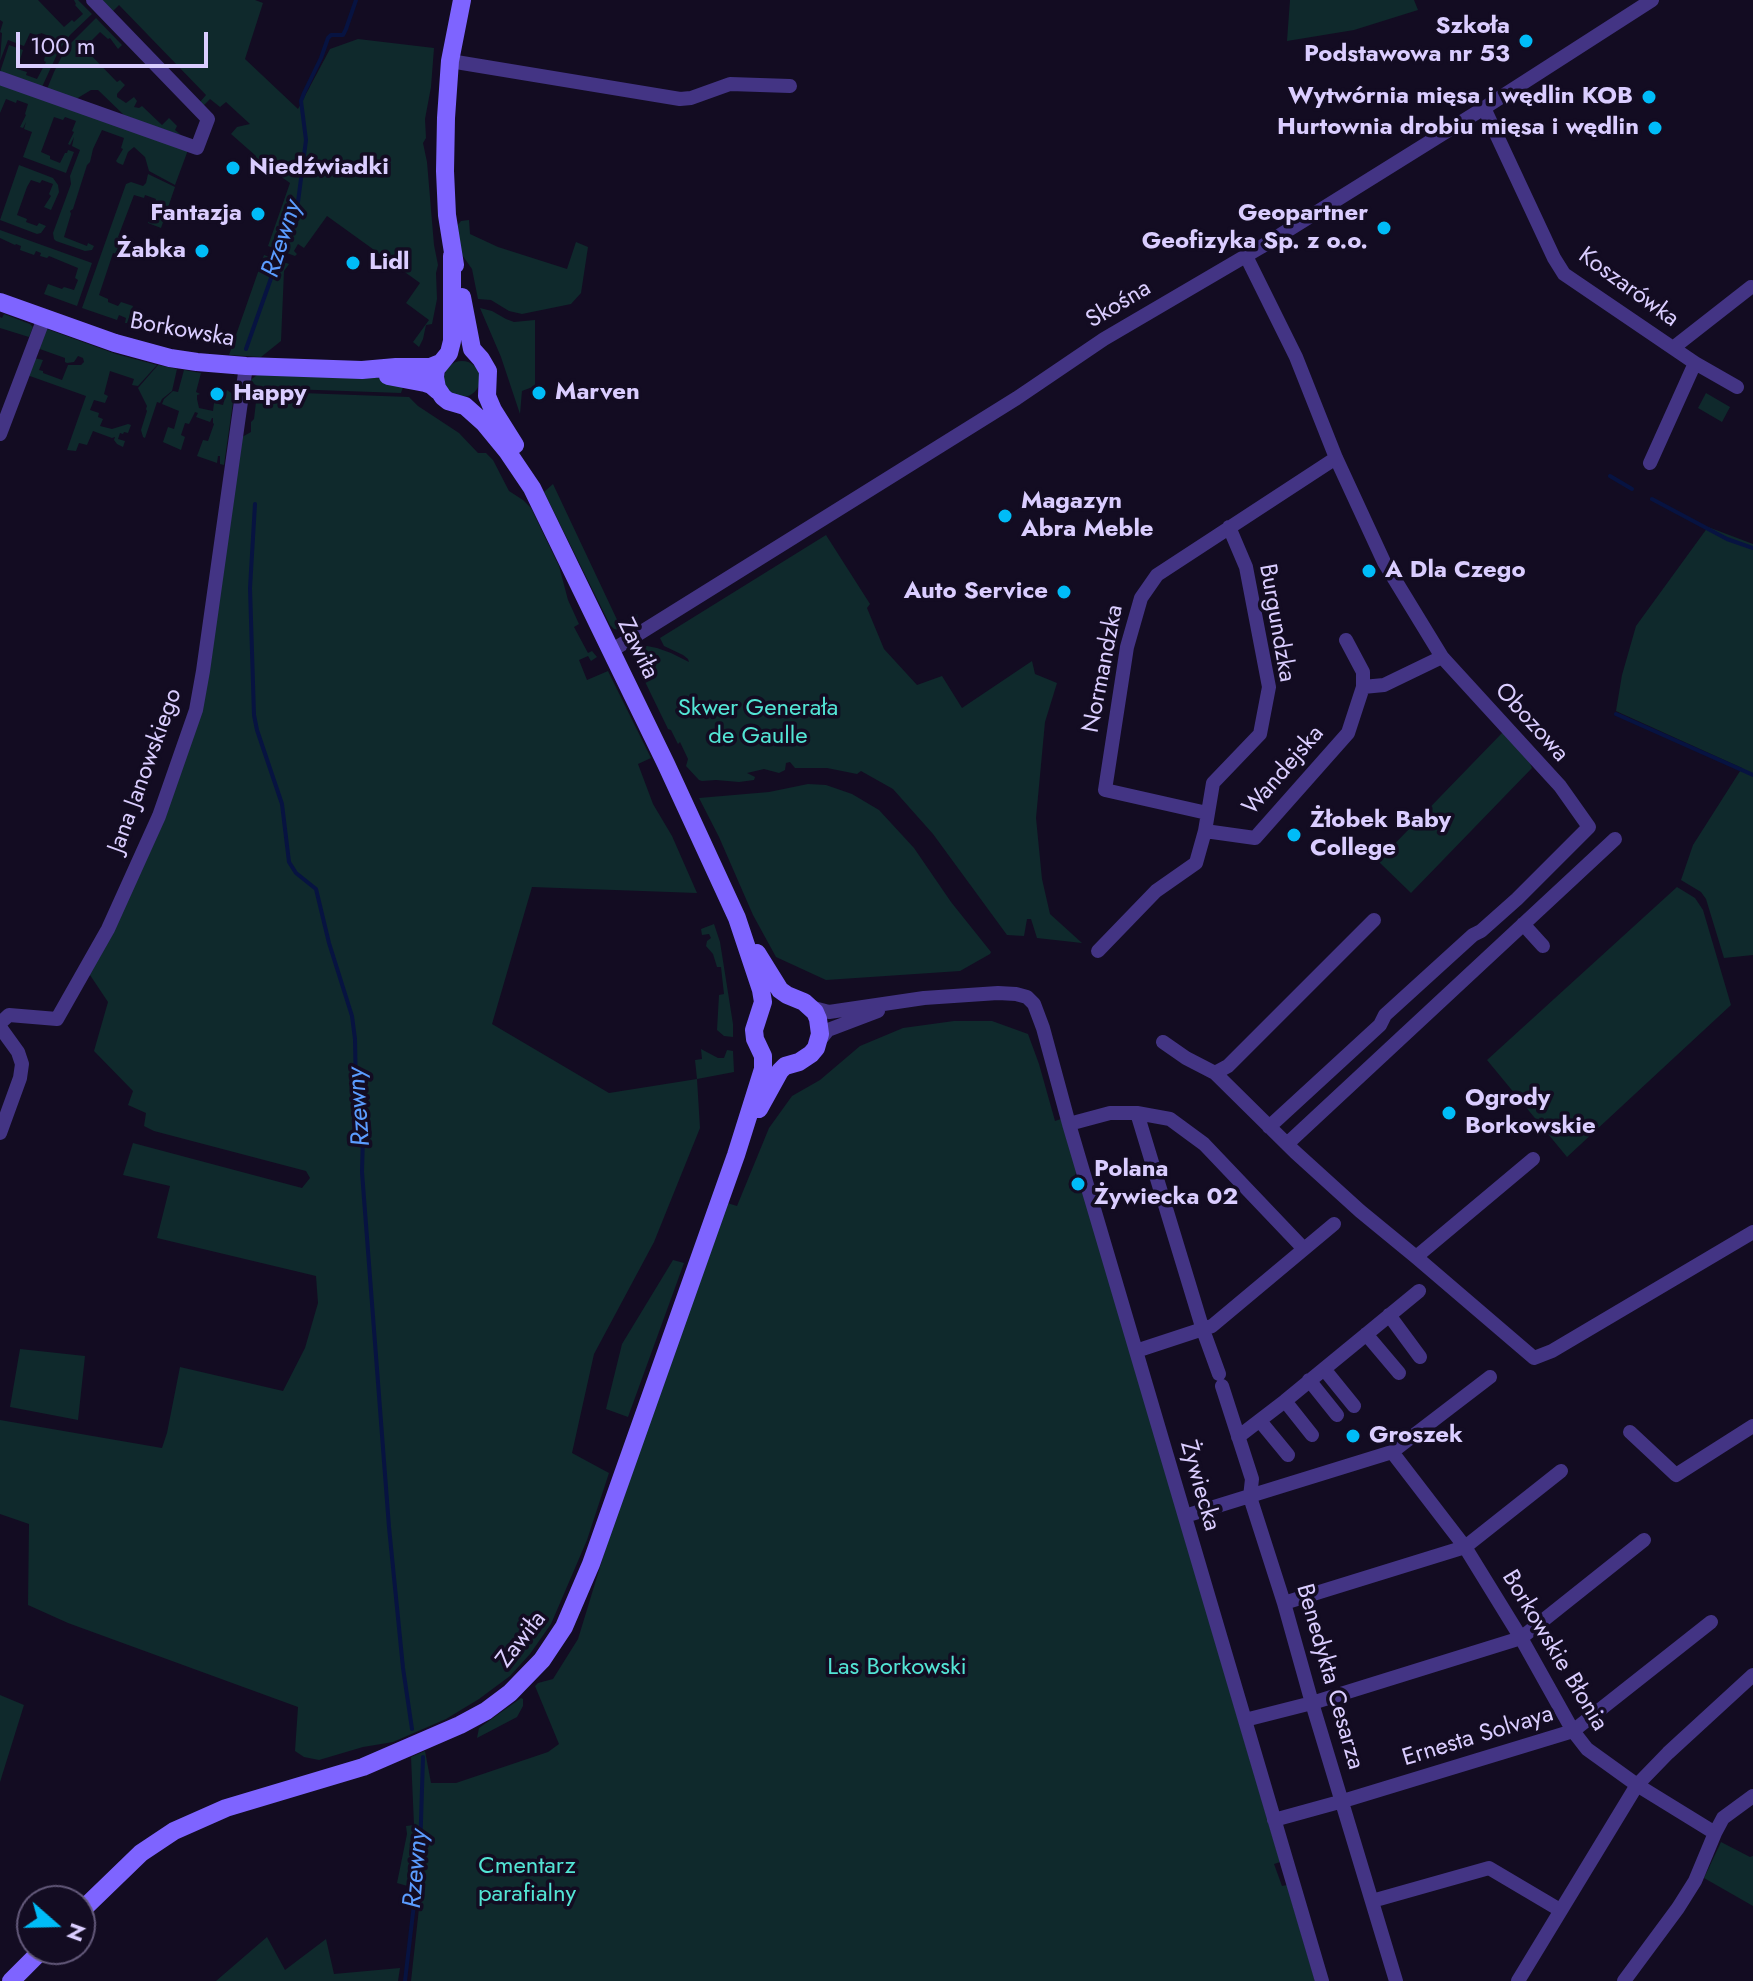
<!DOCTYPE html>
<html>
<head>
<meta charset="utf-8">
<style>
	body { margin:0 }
	#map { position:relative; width:1753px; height:1981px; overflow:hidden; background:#130c22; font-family:Jost,sans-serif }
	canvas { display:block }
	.north { position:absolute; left:16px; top:1885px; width:80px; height:80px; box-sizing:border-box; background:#130c22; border:2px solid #63597a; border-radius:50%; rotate:110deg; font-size:22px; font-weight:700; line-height:32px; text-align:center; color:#dacdff }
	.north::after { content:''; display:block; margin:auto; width:28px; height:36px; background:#00bcf8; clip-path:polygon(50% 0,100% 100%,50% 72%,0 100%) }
	.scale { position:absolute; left:16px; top:32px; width:192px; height:36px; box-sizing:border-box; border:4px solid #dacdff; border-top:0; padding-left:10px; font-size:24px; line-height:28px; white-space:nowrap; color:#dacdff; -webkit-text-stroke:6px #130c22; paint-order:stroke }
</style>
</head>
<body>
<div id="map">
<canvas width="1753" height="1981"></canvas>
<div class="north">N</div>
<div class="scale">100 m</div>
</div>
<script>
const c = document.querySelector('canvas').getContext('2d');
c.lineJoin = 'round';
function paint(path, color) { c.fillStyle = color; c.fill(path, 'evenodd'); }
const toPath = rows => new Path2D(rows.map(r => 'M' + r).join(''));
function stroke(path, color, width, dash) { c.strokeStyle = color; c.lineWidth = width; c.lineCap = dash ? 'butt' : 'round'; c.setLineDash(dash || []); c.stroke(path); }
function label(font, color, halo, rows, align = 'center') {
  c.font = font + ' Jost,sans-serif'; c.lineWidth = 7; c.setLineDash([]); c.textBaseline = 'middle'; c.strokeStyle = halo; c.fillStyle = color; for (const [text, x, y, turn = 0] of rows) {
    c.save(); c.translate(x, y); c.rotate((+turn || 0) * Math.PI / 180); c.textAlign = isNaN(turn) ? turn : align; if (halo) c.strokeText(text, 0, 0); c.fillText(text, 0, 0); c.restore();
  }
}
const green = toPath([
	[0,0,38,0,64,27,72,20,74,22,83,14,75,5,76,4,74,0,78,0,92,14,70,35,59,50,42,87,0,72,9,45,23,50,17,69,27,72,26,75,37,79,46,62,44,61,45,56,48,56,50,49,49,47,52,37,41,33,40,36,30,33,24,46,8,40,0,61,2,33,0,32,3,22,0,20],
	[100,0,255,0,263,3,245,59,298,109,330,49,358,39,434,48,431,87,425,119,426,138,423,143,427,162,434,245,438,265,436,273,437,299,432,324,426,325,423,339,419,347,413,342,429,320,406,303,420,283,327,216,304,248,298,244,294,251,297,254,295,256,268,246,290,183,256,159,256,156,231,134,237,127,250,124,226,102,220,107,210,99,203,106,200,102,206,95,119,5,112,12],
	[1290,0,1414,0,1418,10,1354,30,1287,41],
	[96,18,122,45,118,49,110,38,108,39,100,32,92,40,93,42,86,50,117,82,120,80,125,85,117,94,117,97,126,103,134,97,137,101,134,107,139,108,142,106,162,125,169,118,177,126,175,130,181,135,126,117,98,90,91,90,76,99,47,89,54,72,66,48],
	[0,83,188,150,175,185,149,171,145,157,134,147,128,152,123,165,118,163,116,161,123,149,121,148,124,138,102,130,93,149,90,162,87,165,73,209,70,211,71,214,64,237,87,246,88,243,94,246,92,250,85,251,56,241,54,239,53,233,71,184,70,176,80,150,72,146,74,137,70,145,68,144,74,132,72,131,76,121,65,117,63,120,54,117,41,152,50,156,50,159,60,163,65,153,67,153,68,150,74,152,66,173,23,157,32,132,24,129,26,122,23,128,20,127,26,115,25,114,28,104,17,100,16,103,6,99,0,113],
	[19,165,53,178,58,185,59,192,51,210,44,207,51,196,49,194,53,184,42,180,40,183,31,180,27,187,17,215,27,219,26,222,37,226,39,223,46,226,41,233,37,234,0,220],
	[148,174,175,187,161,228,148,223,154,211,153,209,156,199,145,195,144,198,134,195,118,237,121,238,116,254,113,253,99,295,108,299,108,302,118,306,121,302,133,306,127,323,125,323,126,318,119,315,117,320,82,308,126,184,131,182,143,186,146,183],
	[469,220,470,234,498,247,567,269,576,242,588,247,581,293,571,304,522,314,509,311,491,300,478,299,472,269,460,252,457,226,461,221],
	[0,230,92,263,77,306,44,294,48,284,62,289,64,287,74,290,78,280,75,278,78,268,49,256,47,258,40,256,41,253,36,251,34,255,20,250,21,246,16,244,15,245,0,238],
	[264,255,289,264,284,271,281,341,261,357,229,355],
	[480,308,492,311,506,319,514,322,535,320,535,386,522,391,520,414,501,357],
	[4,314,30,324,33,327,29,337,0,328,0,317,2,318],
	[47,329,116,354,157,365,138,386,132,385,134,379,110,371,104,394,108,396,105,403,94,400,90,410,99,413,98,417,103,419,100,426,112,429,128,424,131,425,128,433,124,432,123,434,120,433,118,439,125,441,123,447,117,444,114,440,115,437,112,438,93,431,87,445,79,443,76,451,67,450,86,396,27,375,34,358,43,360,39,370,43,371,43,373,62,380,68,365,81,365,84,362,83,358,78,356,74,362,67,363,65,362,65,358,37,348,44,330],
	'444 379a18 18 0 1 1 36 0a18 18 0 1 1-36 0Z',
	[158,365,177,369,172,391,162,399,160,403,157,402,145,438,143,437,141,430,147,411,146,409,147,406,138,388],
	[184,370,201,373,196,392,200,394,197,395,197,399,199,408,213,411,214,403,223,405,227,390,234,395,224,465,220,464,220,456,218,456,217,463,197,456,203,440,208,441,214,424,213,423,213,418,212,418,210,422,196,417,198,413,195,412,189,424,185,423,181,435,185,437,181,450,163,442,168,427,174,429,179,411,162,404,164,399,173,391,178,392],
	[257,375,375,377,404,384,401,393,261,388,249,381],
	[248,391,409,397,418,406,459,433,478,453,486,453,493,460,509,491,523,500,531,508,559,566,568,600,579,624,574,627,588,653,592,651,597,657,591,661,588,656,579,660,587,680,608,671,651,758,638,764,653,804,672,836,697,893,532,887,492,1024,609,1093,697,1079,695,1060,702,1059,701,1049,718,1058,724,1058,727,1050,733,1051,734,1072,697,1079,700,1128,654,1242,594,1354,572,1453,609,1473,587,1540,551,1624,530,1654,510,1676,479,1699,446,1719,393,1742,363,1747,319,1760,304,1757,295,1751,298,1707,68,1623,28,1605,29,1524,0,1514,0,1420,162,1448,167,1433,180,1367,283,1391,305,1348,318,1303,316,1276,157,1238,170,1186,123,1175,133,1143,302,1188,310,1178,306,1171,154,1131,144,1126,146,1113,128,1105,133,1091,94,1051,108,1002,88,972,196,726,242,437,251,432,251,422,254,419,256,402,245,400],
	[1706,393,1730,407,1722,422,1698,408],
	[553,484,620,626,637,614,638,618,620,630,614,629,610,625,544,492],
	[1708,527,1753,544,1753,955,1724,958,1706,899,1701,892,1681,880,1693,845,1742,768,1616,711,1622,675,1636,626],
	[826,535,870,604,867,608,884,649,917,685,942,676,962,708,1032,661,1035,674,1057,683,1045,722,1036,818,1042,879,1050,914,1082,943,1037,938,1031,919,1027,919,1024,936,1007,935,933,834,893,789,861,771,857,774,827,768,795,768,790,762,786,763,785,770,779,773,764,769,747,773,755,777,754,780,739,782,716,780,702,781,699,780,686,766,688,759,680,742,678,744,671,730,668,729,632,655,633,651,642,645,657,648,671,653,689,662,688,659,683,655,664,646,660,638],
	[1503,732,1527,756,1532,768,1411,893,1378,861],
	[808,784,826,785,852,794,879,810,914,848,951,902,991,952,990,954,960,971,826,980,776,957,753,915,719,837,699,798,769,792],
	[1677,887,1695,898,1703,910,1731,1005,1567,1157,1487,1060],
	[714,924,720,942,733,1024,733,1037,724,1036,717,1030,719,995,724,994,721,967,717,967,713,954,706,946,707,941,711,938,709,934,702,935,701,929],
	[954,1021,992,1021,1028,1034,1039,1064,1055,1121,1061,1119,1077,1173,1075,1174,1079,1189,1082,1189,1280,1862,1274,1864,1282,1886,1287,1885,1315,1981,411,1981,421,1890,397,1883,407,1834,406,1826,414,1825,411,1757,425,1751,431,1783,456,1783,548,1752,559,1744,535,1686,538,1683,553,1679,578,1639,611,1531,724,1202,737,1206,769,1128,792,1096,820,1080,860,1046,903,1028],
	[673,1260,684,1263,628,1417,606,1409,622,1344],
	[20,1349,85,1356,78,1420,10,1407],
	[0,1695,24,1705,0,1782],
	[521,1698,523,1699,523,1706,517,1717,477,1738,479,1728],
	[1721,1842,1750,1857,1753,1856,1753,1906,1704,1878],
	[267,1937,285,1970,326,1939,334,1974,400,1968,398,1981,216,1981]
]);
const stream = toPath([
	[246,349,298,202,306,140,301,101,304,93,321,58,328,38,331,35,343,35,346,29,356,0],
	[1610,476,1632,489],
	[1652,499,1727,539,1753,548],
	[255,504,250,588,254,715,257,730,282,804,289,862,296,873,316,889,329,943,352,1016,355,1039,356,1094,361,1106,363,1135,362,1172,389,1527,403,1668,412,1729],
	[1616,714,1753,775],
	[405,1981,420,1853,423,1757]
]);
const street = toPath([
	[450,61,680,99,691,98,730,84,790,86],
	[0,78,197,148,208,119,93,0],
	[1484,108,1554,258,1564,274,1695,363,1737,387],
	[1246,256,1296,357,1336,458,1384,562,1442,657,1560,786,1589,827,1517,899,1481,931,1473,935,1385,1015,1380,1025,1269,1127],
	[1673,348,1751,287],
	[0,434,44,318],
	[1650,463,1695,363],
	[1346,640,1363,672,1363,687],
	[611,651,1017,398,1104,339,1261,247,1484,108,1652,0],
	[1207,813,1105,790,1127,647,1141,598,1157,575,1336,458],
	[1205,831,1255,838,1348,733,1363,687,1384,685,1442,657],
	[1523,924,1543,946],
	[1098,951,1156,891,1196,863,1205,831,1213,783,1260,734,1269,687,1246,567,1229,527],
	[810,1007,829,1012,924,998,998,993,1016,994,1027,997,1034,1004,1043,1028,1069,1124,1322,1981],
	[0,1023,9,1015,57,1019,108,929,159,816,196,710,203,671,246,366],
	[0,1027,18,1052,22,1064,20,1078,0,1133],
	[819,1041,828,1030,878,1011],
	[1163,1042,1186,1058,1215,1073,1295,1152,1360,1211,1416,1257,1534,1358,1552,1351,1753,1232],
	[1215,1073,1228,1066,1374,920],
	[1137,1113,1203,1330,1219,1374],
	[1069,1124,1110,1113,1137,1113,1170,1119,1204,1144,1304,1249],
	[1287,1144,1615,839],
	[1416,1257,1533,1159],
	[1389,1315,1420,1357],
	[1366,1334,1399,1373],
	[1136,1351,1212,1326,1334,1224],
	[1324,1369,1354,1406],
	[1309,1380,1337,1415],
	[1222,1386,1252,1479,1250,1497,1284,1603,1312,1703,1396,1981],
	[1285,1401,1312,1435],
	[1260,1421,1288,1455],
	[1630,1432,1676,1475,1753,1426],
	[1238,1437,1285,1401,1419,1291],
	[1392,1452,1465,1547,1521,1638,1573,1731,1587,1749,1637,1785,1715,1833],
	[1185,1516,1392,1452,1490,1377],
	[1284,1603,1465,1547,1561,1471],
	[1245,1720,1312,1703,1521,1638,1644,1540],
	[1274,1820,1343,1801,1573,1731,1711,1622],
	[1372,1901,1489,1868,1560,1910],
	[1518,1981,1637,1785,1668,1753,1753,1675],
	[1624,1981,1678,1908,1695,1881,1715,1833,1723,1818,1753,1796]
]);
const secondary = toPath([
	[455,265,447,215,445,171,446,118,450,61,462,0],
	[462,297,472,349,481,359,488,371,487,396,493,410,515,445],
	[0,302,115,343,170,358,197,362,246,366,362,370,396,367,430,367,440,363],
	[388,376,425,383,431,385,438,391],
	[757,953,780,990,787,995,804,1002,815,1012,818,1019,820,1034,816,1048,811,1054,799,1062,785,1066,780,1071,759,1109],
	[80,1912,141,1853,174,1831,226,1808,363,1767,460,1725,486,1711,510,1693,542,1660,564,1627,591,1564,736,1155,763,1069,763,1056,755,1039,754,1030,763,1002,761,990,737,918,666,764,532,488,507,451,484,423,465,406,448,401,443,397,437,388,435,377,436,369,449,353,452,341,452,256],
	[11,1981,43,1949]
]);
const markers = [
	[1526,41,8,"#00bcf8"],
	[1649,97,8,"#00bcf8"],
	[1655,128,8,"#00bcf8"],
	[233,168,8,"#00bcf8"],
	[258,214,8,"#00bcf8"],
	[1384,228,8,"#00bcf8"],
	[202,251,8,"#00bcf8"],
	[353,263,8,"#00bcf8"],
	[539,393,8,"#00bcf8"],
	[217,394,8,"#00bcf8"],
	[1005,516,8,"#00bcf8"],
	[1369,571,8,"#00bcf8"],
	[1064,592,8,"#00bcf8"],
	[1294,835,8,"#00bcf8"],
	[1449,1113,8,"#00bcf8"],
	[1078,1184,8,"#00bcf8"],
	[1353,1436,8,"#00bcf8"]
];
const poiNames = [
	["Szkoła",1510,27,"right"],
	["Podstawowa nr 53",1510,55,"right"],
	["Wytwórnia mięsa i wędlin KOB",1633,97,"right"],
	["Hurtownia drobiu mięsa i wędlin",1639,128,"right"],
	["Niedźwiadki",249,168],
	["Fantazja",242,214,"right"],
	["Geopartner",1368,214,"right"],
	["Geofizyka Sp. z o.o.",1368,242,"right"],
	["Żabka",186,251,"right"],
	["Lidl",369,263],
	["Marven",555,393],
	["Happy",233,394],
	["Magazyn",1021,502],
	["Abra Meble",1021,530],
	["A Dla Czego",1385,571],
	["Auto Service",1048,592,"right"],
	["Żłobek Baby",1310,821],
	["College",1310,849],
	["Ogrody",1465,1099],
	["Borkowskie",1465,1127],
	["Polana",1094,1170],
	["Żywiecka 02",1094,1198],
	["Groszek",1369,1436]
];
const streetNames = [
	["Koszarówka",1628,288,36],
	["Skośna",1119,305,-31],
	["Borkowska",182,331,10],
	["Burgundzka",1276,623,80],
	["Zawiła",637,649,64],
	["Normandzka",1104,669,-79],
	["Obozowa",1531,723,48],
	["Jana Janowskiego",146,771,-70],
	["Wandejska",1284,771,-49],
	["Żywiecka",1199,1486,74],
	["Zawiła",522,1640,-52],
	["Borkowskie Błonia",1554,1651,59],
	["Benedykta Cesarza",1329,1677,74],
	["Ernesta Solvaya",1478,1737,-17]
];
const parkNames = [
	["Skwer Generała",758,709],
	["de Gaulle",758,737],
	["Las Borkowski",897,1668],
	["Cmentarz",527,1867],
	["parafialny",527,1895]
];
const waterNames = [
	["Rzewny",283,239,-72],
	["Rzewny",360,1107,-94],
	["Rzewny",417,1869,-85]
];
paint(green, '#0f292c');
stroke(stream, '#071341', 4);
stroke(street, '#433484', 14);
stroke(secondary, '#7e64ff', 18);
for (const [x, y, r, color] of markers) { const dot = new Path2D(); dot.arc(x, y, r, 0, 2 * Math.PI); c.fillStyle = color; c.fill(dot); stroke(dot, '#130c22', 3); }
label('bold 24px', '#dacdff', '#130c22', poiNames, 'left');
label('24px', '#dacdff', '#130c22', streetNames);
label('24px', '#53e5d5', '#130c22', parkNames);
label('italic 26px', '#5b9cff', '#130c22', waterNames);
</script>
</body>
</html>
